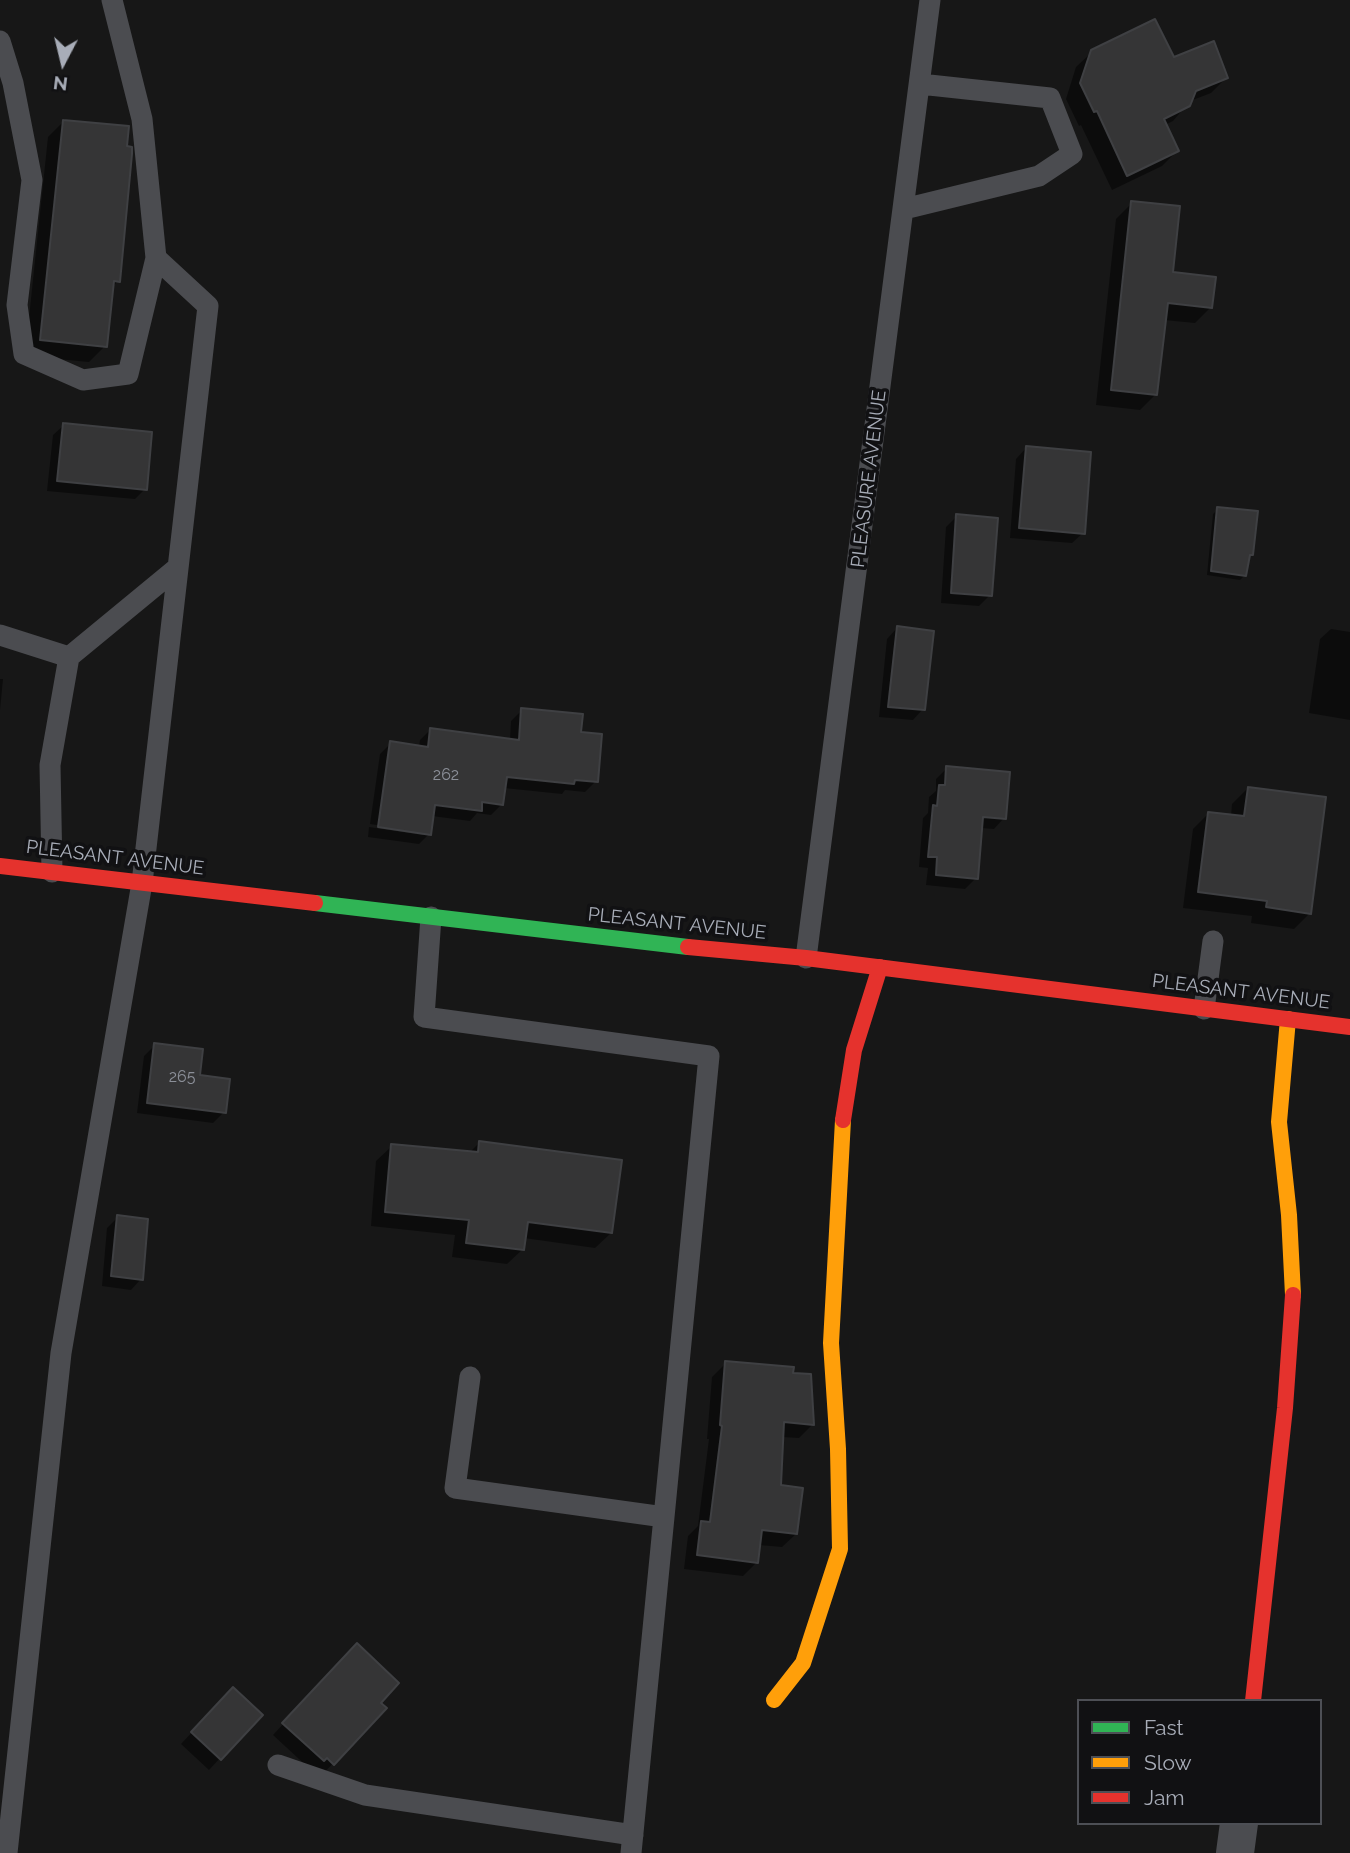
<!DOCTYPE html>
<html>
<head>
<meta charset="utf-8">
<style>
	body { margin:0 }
	#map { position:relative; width:1350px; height:1853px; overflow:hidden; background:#171717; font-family:Raleway,sans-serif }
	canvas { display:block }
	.legend { position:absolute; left:1077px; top:1699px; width:245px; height:126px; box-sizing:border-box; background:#111113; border:2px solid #4d4f55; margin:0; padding:9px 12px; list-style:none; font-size:21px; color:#a8adb8 }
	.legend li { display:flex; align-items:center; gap:14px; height:35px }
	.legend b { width:35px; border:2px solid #4d4f55 }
	.north { position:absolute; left:28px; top:28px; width:70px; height:70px; -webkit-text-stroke:5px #111113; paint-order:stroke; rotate:187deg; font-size:19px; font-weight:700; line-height:28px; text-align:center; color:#a8adb8 }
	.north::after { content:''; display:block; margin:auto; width:24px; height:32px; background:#a8adb8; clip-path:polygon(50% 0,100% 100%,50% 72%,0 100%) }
</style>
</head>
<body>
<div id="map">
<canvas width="1350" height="1853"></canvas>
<ul class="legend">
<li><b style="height:9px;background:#30b455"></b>Fast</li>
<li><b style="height:9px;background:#ff9f0a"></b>Slow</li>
<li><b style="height:9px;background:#e5322d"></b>Jam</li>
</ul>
<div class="north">N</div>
</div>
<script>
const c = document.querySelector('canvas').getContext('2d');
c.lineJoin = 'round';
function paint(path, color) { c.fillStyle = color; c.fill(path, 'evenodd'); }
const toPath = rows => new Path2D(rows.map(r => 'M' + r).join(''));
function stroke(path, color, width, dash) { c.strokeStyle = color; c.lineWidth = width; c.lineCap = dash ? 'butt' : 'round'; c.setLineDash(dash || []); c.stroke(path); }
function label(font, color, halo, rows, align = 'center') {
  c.font = font + ' Raleway,sans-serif'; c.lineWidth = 7; c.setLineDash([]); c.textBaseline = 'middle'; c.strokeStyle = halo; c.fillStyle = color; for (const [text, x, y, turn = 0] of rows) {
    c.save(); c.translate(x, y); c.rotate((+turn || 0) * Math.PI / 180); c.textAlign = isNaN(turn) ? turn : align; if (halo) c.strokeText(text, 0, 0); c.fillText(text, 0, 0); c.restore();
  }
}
const shadow = toPath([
	[1092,52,1173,59,1226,78,1211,93,1190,101,1173,121,1165,125,1177,151,1162,166,1112,190,1081,125,1079,126,1066,99,1076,67],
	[64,121,125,148,118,281,112,287,105,346,89,362,25,356,48,137],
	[1132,203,1171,274,1211,307,1195,323,1164,320,1156,394,1140,410,1096,405,1116,219],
	[64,425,145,489,135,499,47,491,53,435],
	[1026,448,1083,533,1072,543,1010,538,1016,459],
	[1218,509,1252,554,1248,558,1245,575,1240,580,1207,575,1213,514],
	[957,516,990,595,979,606,941,603,946,527],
	[897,628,923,709,913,720,879,717,887,639],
	[1331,629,1350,632,1350,720,1309,713,1320,639],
	[0,679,3,679,0,710],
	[522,710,580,734,596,781,585,792,565,790,562,794,504,788,502,804,491,815,477,813,470,821,432,816,429,834,419,844,368,837,369,827,423,835,423,832,370,824,380,754,391,743,419,747,420,740,431,729,510,740,511,721],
	[947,768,1004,818,994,829,981,828,976,878,965,889,926,885,928,868,919,867,923,818,928,813,929,797,936,791,936,779],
	[1248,788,1310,913,1294,929,1251,923,1252,916,1183,908,1193,829,1209,813,1231,816,1232,804],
	[155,1045,198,1077,224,1112,213,1123,137,1113,144,1056],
	[480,1142,611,1233,595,1248,524,1238,523,1249,507,1264,452,1257,455,1235,371,1226,376,1161,392,1146,469,1153],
	[118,1217,141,1279,131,1290,102,1286,107,1228],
	[726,1363,791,1374,813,1424,799,1438,782,1437,779,1487,796,1534,782,1547,759,1545,756,1563,743,1576,684,1569,688,1536,698,1526,709,1439,707,1439,712,1377],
	[346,1656,378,1703,385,1708,322,1775,312,1771,273,1735],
	[222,1700,260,1715,209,1770,181,1744]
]);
const building = toPath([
	[1155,19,1174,57,1214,41,1228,78,1196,91,1190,106,1164,119,1179,151,1127,176,1097,111,1094,112,1080,83,1091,50,1155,19],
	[63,120,129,126,127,146,132,147,132,154,120,282,114,281,107,347,40,340,63,120],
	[1131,201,1180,206,1173,272,1216,277,1212,308,1168,303,1157,395,1111,390,1131,201],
	[63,423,152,432,147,490,57,481,63,423],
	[1026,446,1091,452,1085,534,1019,528,1026,446],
	[1217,507,1258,511,1253,555,1250,555,1246,576,1211,571,1217,507],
	[956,514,998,518,992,596,951,593,956,514],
	[897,626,934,631,925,710,888,707,897,626],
	[521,708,583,714,581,732,602,734,598,782,575,780,574,784,507,777,503,805,482,802,482,811,435,805,431,835,378,827,390,741,428,747,430,728,519,740,521,708],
	[946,766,1010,772,1006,819,983,817,978,879,936,875,937,857,928,857,933,805,937,806,939,785,945,785,946,766],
	[1248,787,1326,797,1311,914,1266,907,1267,901,1198,892,1208,812,1244,816,1248,787],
	[154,1043,203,1049,200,1075,230,1079,226,1113,147,1103,154,1043],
	[479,1141,622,1160,612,1233,528,1222,524,1250,466,1243,469,1220,385,1212,391,1144,478,1152,479,1141],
	[117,1215,148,1219,143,1280,111,1276,117,1215],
	[725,1361,794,1367,793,1373,811,1374,814,1425,784,1422,781,1485,803,1488,797,1534,762,1530,758,1563,697,1555,701,1521,710,1522,722,1426,720,1425,725,1361],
	[357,1643,399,1683,381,1703,387,1708,334,1765,327,1758,324,1761,282,1723,357,1643],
	[233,1687,263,1715,221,1760,191,1732,233,1687]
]);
const lane = toPath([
	[0,41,13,83,32,180,17,305,24,354,83,380,128,374,156,258,142,119,112,0],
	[904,209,1039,176,1072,154,1050,98,920,84],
	[0,635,69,657],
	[52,872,50,765,69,657,177,568],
	[431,917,424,1017,709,1056,664,1517,455,1488,470,1377],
	[806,958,930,0],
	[1204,1009,1213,941],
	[278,1765,365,1795,633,1835],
	[7,1853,61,1353,142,883,208,306,156,258],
	[631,1853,664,1517]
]);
const street = toPath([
	[1235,1853,1239,1823]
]);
const fast = toPath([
	[315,903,688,947]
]);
const slow = toPath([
	[1288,1019,1279,1122,1289,1215,1293,1295],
	[774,1700,803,1663,840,1549,838,1449,831,1343,843,1120]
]);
const jam = toPath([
	[0,866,315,903],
	[688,947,806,958,1350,1027],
	[843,1120,854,1050,880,967],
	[1253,1701,1285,1408,1293,1295]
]);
const numberNames = [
	["262",446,775],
	["265",182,1077]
];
const streetNames = [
	["PLEASURE AVENUE",869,479,-83],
	["PLEASANT AVENUE",115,858,7],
	["PLEASANT AVENUE",677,924,6],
	["PLEASANT AVENUE",1241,992,7]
];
paint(shadow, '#0007');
paint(building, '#353536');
stroke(building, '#3f4043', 2);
stroke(lane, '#4b4c50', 21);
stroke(street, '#4b4c50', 38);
stroke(fast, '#30b455', 16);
stroke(slow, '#ff9f0a', 16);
stroke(jam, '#e5322d', 16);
label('16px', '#8b8f98', null, numberNames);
label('19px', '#a8adb8', '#111113', streetNames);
</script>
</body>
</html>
